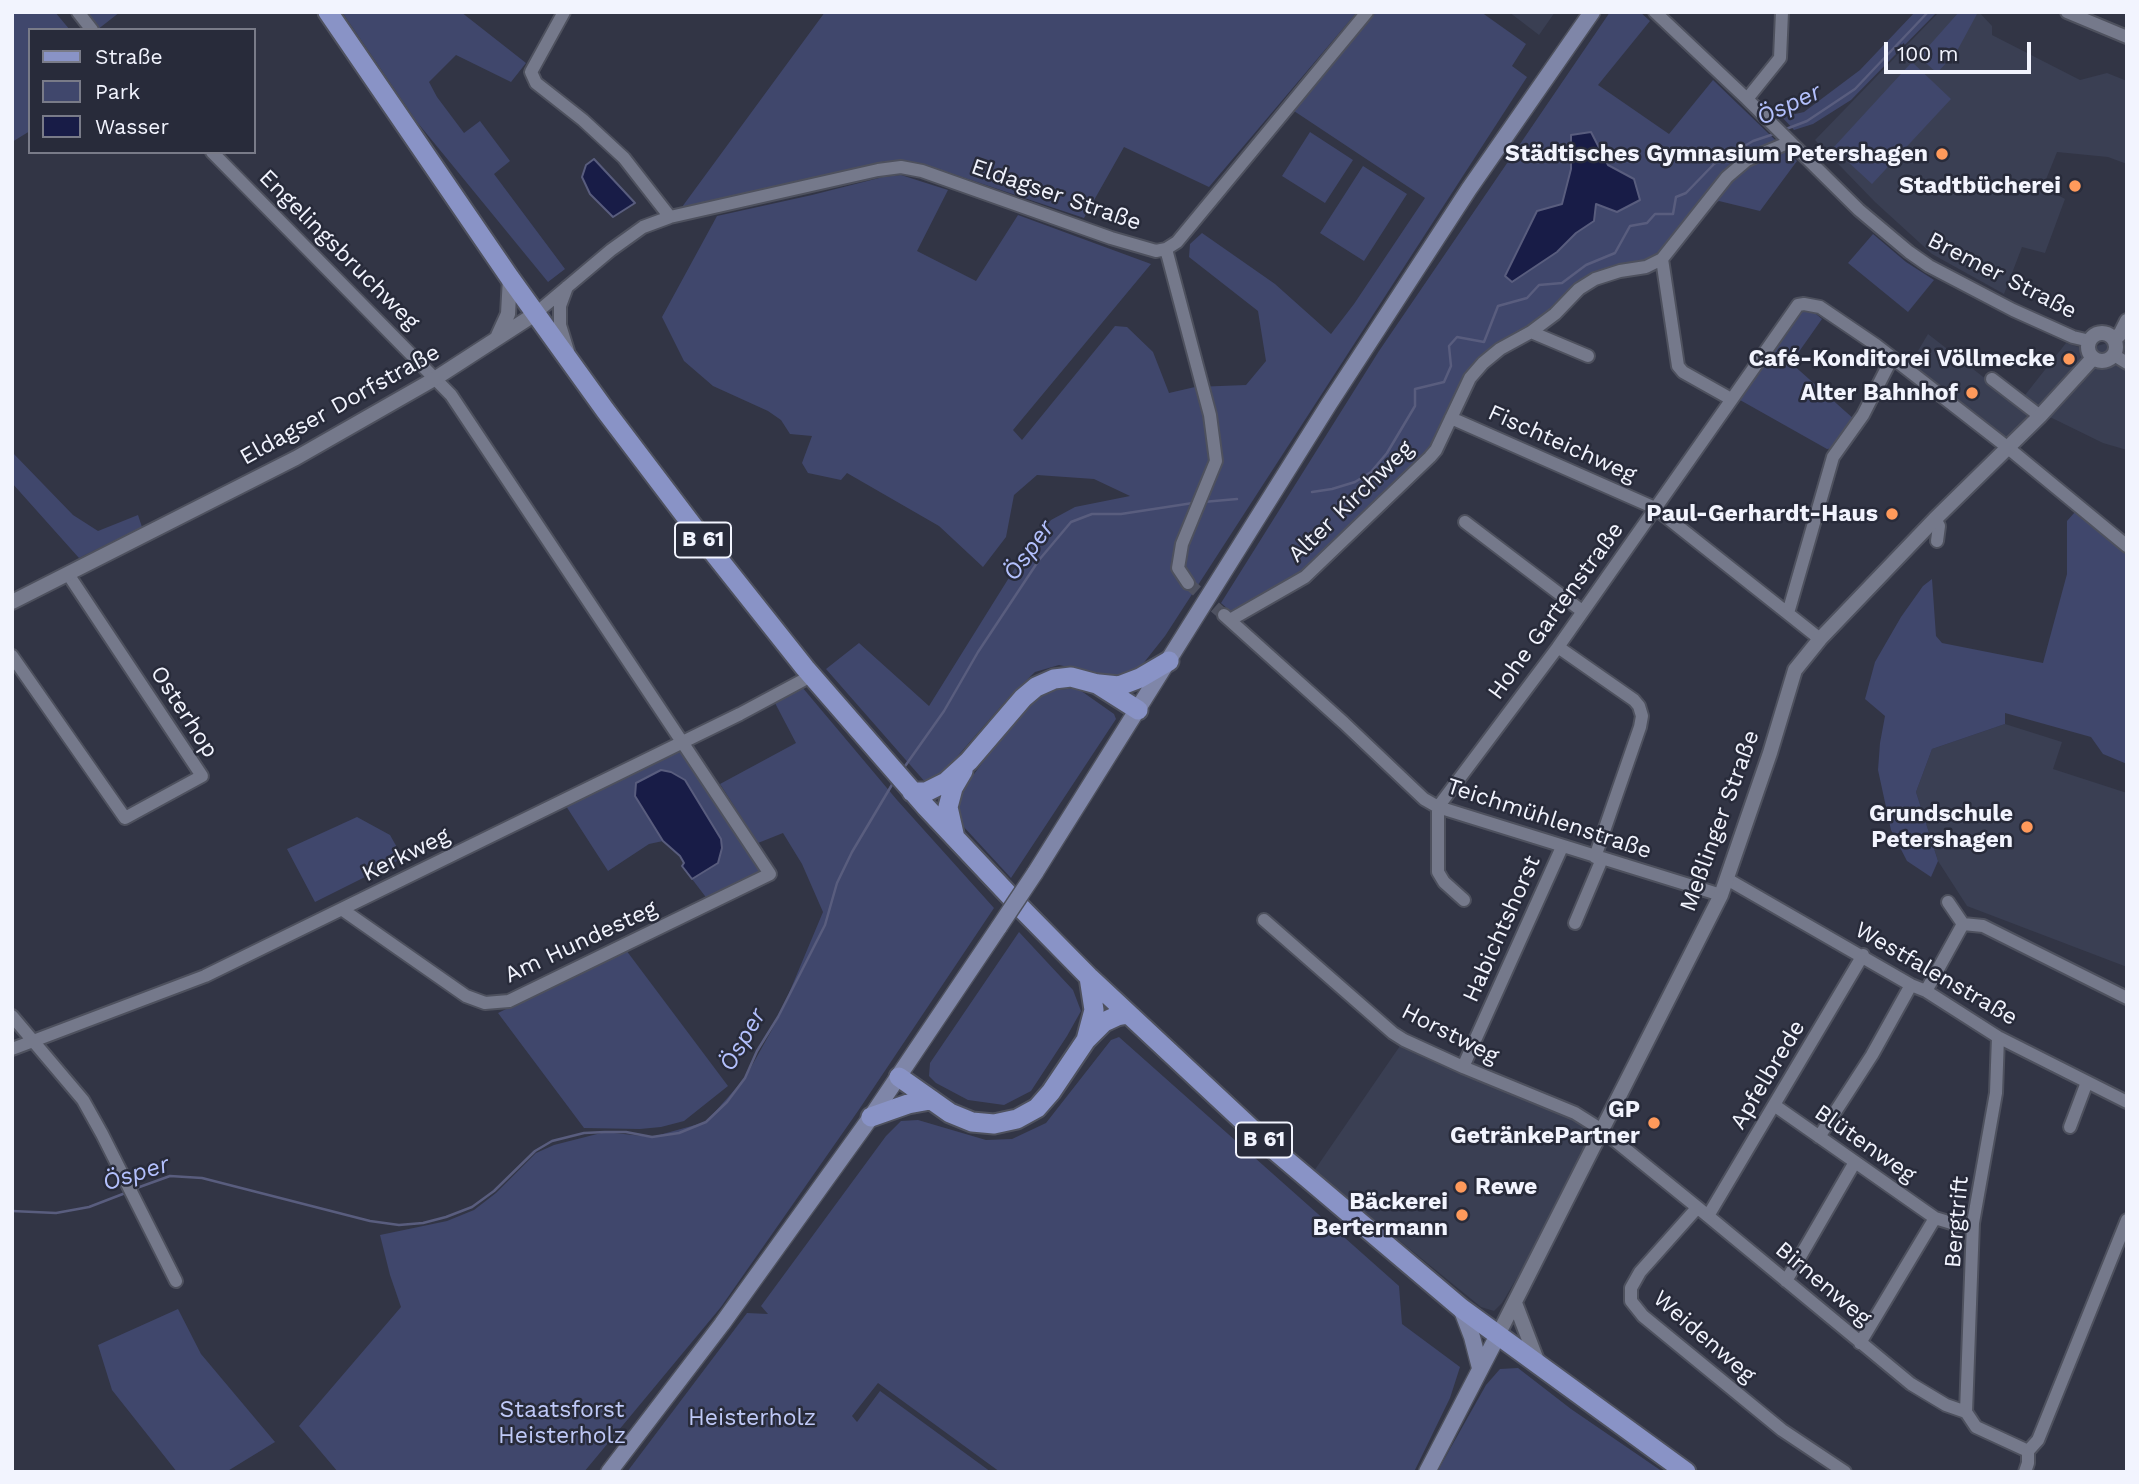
<!DOCTYPE html>
<html>
<head>
<meta charset="utf-8">
<style>
	body { margin:0 }
	#map { position:relative; width:2139px; height:1484px; overflow:hidden; background:#323545; font-family:"Work Sans",sans-serif }
	canvas { display:block }
	.frame { position:absolute; inset:0; border:14px solid #f2f4fe; pointer-events:none }
	.legend { position:absolute; left:28px; top:28px; width:228px; height:126px; box-sizing:border-box; background:#282b3a; border:2px solid #797b88; margin:0; padding:9px 12px; list-style:none; font-size:21px; color:#f2f4fe }
	.legend li { display:flex; align-items:center; gap:14px; height:35px }
	.legend b { width:35px; border:2px solid #797b88 }
	.scale { position:absolute; left:1884px; top:42px; width:147px; height:32px; box-sizing:border-box; border:4px solid #f2f4fe; border-top:0; padding-left:9px; font-size:21px; line-height:24px; white-space:nowrap; color:#f2f4fe; -webkit-text-stroke:5px #282b3a; paint-order:stroke }
</style>
</head>
<body>
<div id="map">
<canvas width="2139" height="1484"></canvas>
<div class="frame"></div>
<ul class="legend">
<li><b style="height:9px;background:#8993c6"></b>Straße</li>
<li><b style="height:19px;background:#40476c"></b>Park</li>
<li><b style="height:19px;background:#181c47"></b>Wasser</li>
</ul>
<div class="scale">100 m</div>
</div>
<script>
const c = document.querySelector('canvas').getContext('2d');
c.lineJoin = 'round';
function paint(path, color) { c.fillStyle = color; c.fill(path, 'evenodd'); }
const toPath = rows => new Path2D(rows.map(r => 'M' + r).join(''));
function stroke(path, color, width, dash) { c.strokeStyle = color; c.lineWidth = width; c.lineCap = dash ? 'butt' : 'round'; c.setLineDash(dash || []); c.stroke(path); }
function label(font, color, halo, rows, align = 'center') {
  c.font = font + ' "Work Sans",sans-serif'; c.lineWidth = 5; c.setLineDash([]); c.textBaseline = 'middle'; c.strokeStyle = halo; c.fillStyle = color; for (const [text, x, y, turn = 0] of rows) {
    c.save(); c.translate(x, y); c.rotate((+turn || 0) * Math.PI / 180); c.textAlign = isNaN(turn) ? turn : align; if (halo) c.strokeText(text, 0, 0); c.fillText(text, 0, 0); c.restore();
  }
}
const built = toPath([
	[1509,12,1555,12,1539,35],
	[1939,12,1979,12,1992,26,1992,35,2080,80,2107,73,2127,81,2127,164,2108,157,2057,152,2043,187,2065,199,2045,253,2022,247,2004,294,1932,254,1875,202,1815,140],
	[1928,334,2018,404,2066,343,2085,349,2127,338,2127,450,2103,443,2052,418,2033,416,2009,439,2000,437,1909,366],
	[2005,724,2062,742,2053,769,2127,793,2127,967,1967,906,1938,861,1916,792,1932,749],
	[1402,1043,1579,1118,1593,1133,1537,1244,1502,1303,1494,1311,1481,1307,1314,1171]
]);
const green = toPath([
	[12,12,55,12,70,30,30,30,30,131,12,142],
	[82,12,120,12,97,30],
	[342,12,461,12,526,63,511,82,456,55,429,82,437,97,464,133,480,121,510,161,494,174,565,269,548,282,417,122],
	[825,12,1357,12,1209,187,1124,147,1084,218,920,163,886,161,682,207],
	[1376,12,1481,12,1526,44,1512,66,1527,77,1165,636,1142,665,1128,675,1114,677,1059,665,1035,672,1009,697,942,774,926,783,826,669,859,643,929,706,1030,544,1051,520,1075,507,1130,496,1094,479,1037,475,1014,495,1006,537,983,567,939,526,847,473,841,480,808,473,802,463,812,436,790,434,781,420,768,411,713,386,684,361,662,317,717,216,812,195,883,177,901,175,948,190,917,251,976,281,1018,215,1151,264,1013,430,1022,440,1115,326,1127,327,1153,352,1169,393,1195,387,1246,385,1266,361,1258,311,1189,257,1190,244,1202,233,1275,284,1331,334,1354,304,1425,198,1294,111],
	[1610,12,1640,12,1650,21,1598,85,1669,134,1713,80,1797,161,1760,211,1719,201,1693,214,1660,251,1642,263,1624,264,1587,276,1555,306,1494,349,1428,449,1302,575,1230,611,1221,603,1379,351],
	[1915,12,1937,12,1851,100,1813,124,1794,130,1782,117,1804,112,1860,70],
	[1959,12,1977,14,1957,51,1937,73,1919,57],
	[1912,62,1951,99,1872,184,1833,148],
	[1310,132,1353,160,1325,203,1282,176],
	[1363,166,1407,194,1364,261,1320,233],
	[1873,234,1906,262,1934,280,1908,312,1848,263],
	[1809,308,1822,319,1791,363,1855,420,1835,448,1827,449,1740,400,1739,395,1800,309],
	[12,452,73,515,98,531,138,515,142,527,79,558,12,483],
	[2075,512,2127,555,2127,764,2103,754,2091,737,2005,713,2005,724,1932,749,1916,792,1938,861,1931,877,1907,861,1891,830,1878,770,1880,743,1885,716,1865,699,1875,662,1901,617,1923,586,1932,579,1936,636,1942,643,2043,663,2067,574,2067,521],
	[802,687,897,800,994,908,858,1111,721,1307,584,1472,338,1472,299,1426,401,1307,390,1275,380,1235,447,1221,474,1210,496,1193,536,1153,554,1145,605,1132,652,1137,706,1122,745,1078,779,1017,823,912,802,864,783,833,758,843,720,784,796,743,775,703],
	[1077,688,1114,714,1116,719,1011,878,962,825,957,811,958,796,1004,733,1037,696,1056,690],
	[676,750,688,755,763,874,708,900,692,879,718,863,635,796,663,841,649,844,608,871,566,806],
	[357,817,390,835,403,858,315,902,287,849],
	[1019,932,1073,990,1081,1011,1067,1036,1031,1091,1004,1105,968,1100,936,1083,929,1076,930,1063],
	[626,950,728,1086,684,1121,661,1127,640,1129,584,1128,498,1013],
	[1119,1037,1399,1286,1402,1324,1460,1367,1450,1398,1414,1472,1400,1470,1398,1472,1000,1472,878,1383,852,1416,857,1422,880,1391,991,1472,627,1472,747,1313,768,1314,761,1306,886,1136,901,1121,918,1120,986,1140,1012,1139,1046,1123,1111,1040],
	[178,1309,201,1354,275,1442,226,1472,177,1472,112,1390,98,1345],
	[1518,1368,1571,1409,1663,1472,1437,1472,1486,1385,1500,1369]
]);
const water = toPath([
	[1591,132,1608,165,1634,179,1640,200,1617,212,1596,204,1594,221,1576,233,1557,252,1512,282,1505,276,1537,211,1562,204,1571,169,1571,135,1591,132],
	[594,159,635,203,613,217,590,194,582,177,586,165,594,159],
	[661,770,671,772,685,780,721,839,722,848,718,863,692,879,682,866,684,863,680,856,663,841,635,796,636,783,661,770]
]);
const stream = toPath([
	[1786,129,1807,121,1855,89,1928,12],
	[1312,492,1332,489,1355,482,1371,472,1387,453,1415,406,1415,389,1444,382,1451,366,1449,346,1457,337,1484,342,1498,306,1527,298,1539,285,1562,283,1586,265,1615,253,1630,226,1647,223,1655,214,1673,214,1676,197,1686,193,1714,164,1753,141,1777,133],
	[1203,502,1237,499],
	[903,769,944,711,978,652,1039,560,1071,522,1092,514,1121,514,1193,503],
	[134,1189,170,1176,202,1178,370,1221,399,1225,423,1223,446,1217,472,1207,494,1191,535,1151,552,1141,584,1133,605,1132,626,1132,652,1137,679,1133,706,1122,727,1102,745,1078,757,1051,778,1017,825,925,837,883,852,852,893,783],
	[12,1211,56,1213,89,1207,128,1192]
]);
const minorTunnel = toPath([
	[1188,583,1224,615]
]);
const minor = toPath([
	[78,12,92,30],
	[564,12,531,72,536,83,583,120,624,158,670,217],
	[1655,12,1747,99,1859,210,1909,252,1929,266,2013,310,2073,337,2090,341],
	[2067,12,2127,37],
	[1747,99,1780,58,1782,12],
	[212,152,451,395,770,874,509,1001,485,1003,466,996,343,910],
	[1166,249,1210,415,1216,461,1182,544,1178,568,1188,583],
	[1662,259,1678,366,1683,372,1731,399],
	[567,287,560,306,560,325,568,351],
	[535,314,611,250,643,227,670,217,878,170,901,167,922,171,1111,238,1156,251,1166,249,1177,242,1367,12],
	[1531,332,1588,356],
	[2114,355,2127,363],
	[1992,379,2040,416],
	[1451,418,1655,508,1820,639],
	[1935,519,1939,526,1937,541],
	[1465,522,1582,611],
	[1788,613,1833,457,1863,415,1892,358],
	[1224,615,1344,723,1424,799,1438,807,1721,895],
	[1230,620,1305,577,1430,457,1436,450,1470,378,1483,363,1500,349,1531,332,1555,314,1579,289,1595,279,1620,271,1646,267,1662,259,1727,177,1747,160,1790,142],
	[1558,647,1634,700,1639,706,1642,716,1640,727,1595,857],
	[12,656,125,818,202,776,68,574],
	[1438,807,1558,647,1798,305,1804,304,1820,307,1876,345,2007,447,2127,546],
	[1438,807,1438,872,1444,882,1464,900],
	[1727,879,1911,985,1926,991,1998,1037,2127,1102],
	[1948,902,1963,924,1983,926,2127,998],
	[1264,920,1393,1033,1404,1040,1463,1067,1575,1113,1602,1130,1708,1216,1911,1384,1946,1405,1966,1412,1976,1427,2028,1451],
	[1575,923,1602,859],
	[1926,991,1963,924],
	[12,1016,83,1100,102,1134,176,1281],
	[12,1049,205,976,740,714,809,677],
	[1463,1067,1562,847],
	[1774,1105,1935,1218,1958,1225,1973,1223],
	[2070,1127,2087,1082],
	[1819,1137,1872,1055,1911,985],
	[1697,1208,1640,1272,1631,1288,1631,1301,1643,1316,1782,1430,1845,1472],
	[1708,1216,1863,955],
	[1786,1281,1855,1162],
	[1860,1343,1935,1218],
	[1966,1412,1973,1223,1996,1093,1998,1037],
	[2025,1472,2028,1463,2028,1451,2038,1440,2127,1220]
]);
const tertiary = toPath([
	'2088 347a14 14 0 1 1 28 0a14 14 0 1 1-28 0Z',
	[497,338,508,314,510,278],
	[2114,340,2121,333,2127,321],
	[12,602,296,458,436,378,535,314],
	[1515,1303,1538,1363],
	[1498,1335,1721,895,1770,753,1795,670,1820,639,1935,519,2040,416,2093,358]
]);
const secondary = toPath([
	[1035,873,1329,404,1469,189,1592,12],
	[1461,1308,1472,1337,1480,1368],
	[609,1472,722,1324,871,1117,999,927],
	[1427,1472,1498,1335]
]);
const primary = toPath([
	[328,12,510,278,605,410,705,542,805,668,926,807,1025,912,1089,977,1272,1148,1461,1308,1686,1472],
	[1099,684,1119,686,1140,678,1169,661],
	[912,792,926,792,946,782,969,761,1023,698,1036,687,1054,679,1071,677,1097,684,1138,710],
	[955,838,948,807,953,788,963,771],
	[1086,1040,1094,1010,1089,977],
	[899,1077,950,1113,972,1122,994,1124,1017,1119,1037,1108,1051,1092,1086,1040,1104,1022,1117,1016,1128,1014],
	[871,1117,908,1104,930,1100]
]);
const secondaryBridge = toPath([
	[999,927,1035,873]
]);
const markers = [
	[1942,154,7,"#ff9a5b"],
	[2075,186,7,"#ff9a5b"],
	[2069,359,7,"#ff9a5b"],
	[1972,393,7,"#ff9a5b"],
	[1892,514,7,"#ff9a5b"],
	[2027,827,7,"#ff9a5b"],
	[1654,1123,7,"#ff9a5b"],
	[1461,1187,7,"#ff9a5b"],
	[1462,1215,7,"#ff9a5b"]
];
const shields = [
	[703,540,56],
	[1264,1140,56]
];
const shieldNames = [
	["B 61",703,540],
	["B 61",1264,1140]
];
const poiNames = [
	["Städtisches Gymnasium Petershagen",1928,154],
	["Stadtbücherei",2061,186],
	["Café-Konditorei Völlmecke",2055,359],
	["Alter Bahnhof",1958,393],
	["Paul-Gerhardt-Haus",1878,514],
	["Grundschule",2013,814],
	["Petershagen",2013,840],
	["GP",1640,1110],
	["GetränkePartner",1640,1136],
	["Rewe",1475,1187,"left"],
	["Bäckerei",1448,1202],
	["Bertermann",1448,1228]
];
const streetNames = [
	["Eldagser Straße",1056,195,19],
	["Engelingsbruchweg",339,250,45],
	["Bremer Straße",2002,276,27],
	["Eldagser Dorfstraße",340,405,-29],
	["Fischteichweg",1562,444,24],
	["Alter Kirchweg",1351,502,-44],
	["Hohe Gartenstraße",1556,611,-54],
	["Osterhop",184,712,57],
	["Teichmühlenstraße",1549,819,18],
	["Meßlinger Straße",1720,821,-70],
	["Kerkweg",406,855,-26],
	["Habichtshorst",1502,929,-66],
	["Am Hundesteg",581,942,-25],
	["Westfalenstraße",1936,974,30],
	["Horstweg",1450,1034,27],
	["Apfelbrede",1768,1075,-59],
	["Blütenweg",1865,1144,35],
	["Bergtrift",1957,1222,-85],
	["Birnenweg",1823,1284,40],
	["Weidenweg",1704,1337,41]
];
const parkNames = [
	["Staatsforst",562,1410],
	["Heisterholz",562,1436],
	["Heisterholz",752,1418]
];
const waterNames = [
	["Ösper",1789,105,-25],
	["Ösper",1029,551,-54],
	["Ösper",743,1040,-60],
	["Ösper",136,1174,-17]
];
paint(built, '#3a3f53');
paint(green, '#40476c');
paint(water, '#181c47');
stroke(water, '#595d7e', 2);
stroke(stream, '#595d7e', 2.5);
stroke(minorTunnel, '#4f5261', 12, [12, 6]);
stroke(minor, '#4e515e', 16);
stroke(tertiary, '#4e515e', 18);
stroke(secondary, '#4e515e', 19);
stroke(primary, '#4e515e', 23);
stroke(minor, '#75798b', 12);
stroke(tertiary, '#75798b', 14);
stroke(secondary, '#7f86a8', 16);
stroke(primary, '#8993c6', 19);
stroke(secondaryBridge, '#4e515e', 19, []);
stroke(secondaryBridge, '#7f86a8', 16);
for (const [x, y, r, color] of markers) { const dot = new Path2D(); dot.arc(x, y, r, 0, 2 * Math.PI); c.fillStyle = color; c.fill(dot); stroke(dot, '#282b3a', 2.5); }
for (const [x, y, w] of shields) { const box = new Path2D(); box.roundRect(x - w / 2, y - 17.5, w, 35, 5); c.fillStyle = '#282b3a'; c.fill(box); stroke(box, '#f2f4fe', 2); }
label('bold 21px', '#f2f4fe', null, shieldNames);
label('bold 23px', '#f2f4fe', '#282b3a', poiNames, 'right');
label('23px', '#f2f4fe', '#282b3a', streetNames);
label('23px', '#bfc9f7', '#282b3a', parkNames);
label('italic 24px', '#b3c0fd', '#282b3a', waterNames);
</script>
</body>
</html>
